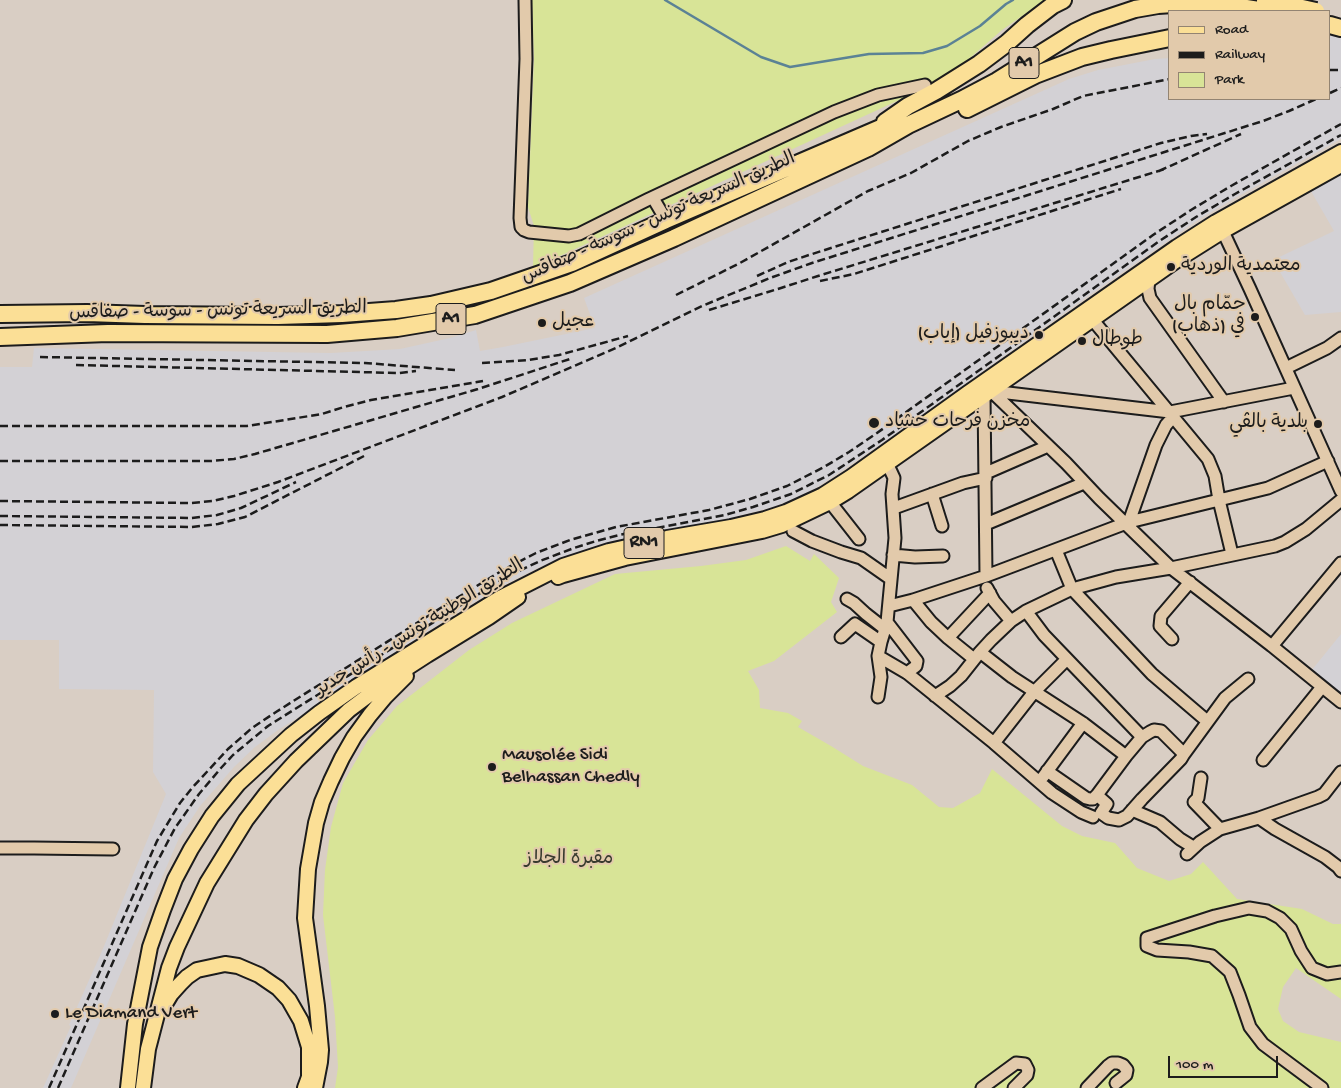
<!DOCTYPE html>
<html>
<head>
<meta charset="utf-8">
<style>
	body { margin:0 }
	#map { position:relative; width:1341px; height:1088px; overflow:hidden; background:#d9cec4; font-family:"Gochi Hand",sans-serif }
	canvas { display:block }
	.legend { position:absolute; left:1168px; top:10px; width:162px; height:90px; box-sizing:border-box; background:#e2caab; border:1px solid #938472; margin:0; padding:6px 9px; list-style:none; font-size:15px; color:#1c1c1c }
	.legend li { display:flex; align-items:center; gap:10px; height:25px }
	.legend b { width:25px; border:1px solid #938472 }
	.scale { position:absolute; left:1168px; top:1056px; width:110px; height:22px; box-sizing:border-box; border:2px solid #1c1c1c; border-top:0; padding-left:6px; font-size:15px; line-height:18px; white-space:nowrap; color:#1c1c1c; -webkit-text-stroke:4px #e2caab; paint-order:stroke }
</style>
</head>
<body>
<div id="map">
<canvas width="1341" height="1088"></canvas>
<ul class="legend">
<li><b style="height:6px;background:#fbdf96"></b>Road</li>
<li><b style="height:6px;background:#1c1c1c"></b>Railway</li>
<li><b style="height:14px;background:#d8e497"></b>Park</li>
</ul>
<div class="scale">100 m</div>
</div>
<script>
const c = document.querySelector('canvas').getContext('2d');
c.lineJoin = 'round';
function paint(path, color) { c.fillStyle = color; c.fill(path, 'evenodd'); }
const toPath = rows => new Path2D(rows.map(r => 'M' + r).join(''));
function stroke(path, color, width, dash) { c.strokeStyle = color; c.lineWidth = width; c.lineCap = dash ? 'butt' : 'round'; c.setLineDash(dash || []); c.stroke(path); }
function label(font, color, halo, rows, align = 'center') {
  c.font = font + ' "Gochi Hand","Playpen Sans Arabic",sans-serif'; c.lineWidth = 4; c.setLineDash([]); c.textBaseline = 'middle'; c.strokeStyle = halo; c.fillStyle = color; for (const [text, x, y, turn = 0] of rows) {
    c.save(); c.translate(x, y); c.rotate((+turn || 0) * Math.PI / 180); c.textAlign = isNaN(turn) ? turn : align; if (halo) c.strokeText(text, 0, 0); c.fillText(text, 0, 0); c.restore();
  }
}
const built = toPath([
	[1341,19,1341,139,1237,197,1198,220,1084,299,884,442,810,492,777,506,721,521,619,540,594,546,542,566,509,582,454,613,329,698,278,730,255,747,234,767,200,806,179,838,71,1088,43,1088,71,1026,69,1025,102,951,166,794,153,772,154,690,59,689,59,640,0,640,0,367,32,367,34,348,331,353,400,349,450,338,476,330,480,351,503,347,595,328,584,298,1069,79,1098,70,1155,59,1170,58,1170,99,1330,99,1330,21],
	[1341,168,1341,312,1305,315,1273,260,1334,231,1308,186],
	[1341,634,1341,694,1311,671]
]);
const green = toPath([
	[532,0,1045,0,1002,30,947,78,562,255,533,267,534,226,528,207,534,59],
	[786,546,810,561,814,554,839,578,831,602,837,612,774,661,748,671,759,690,760,708,788,713,802,721,798,727,831,746,863,766,912,785,939,807,953,808,980,793,992,769,1062,826,1082,836,1115,843,1137,868,1169,881,1191,874,1203,862,1237,899,1302,909,1333,924,1341,924,1341,999,1296,968,1283,987,1278,1009,1283,1021,1299,1032,1341,1042,1341,1088,335,1088,338,1067,335,1017,323,915,325,870,331,827,343,783,368,740,397,706,469,650,512,623,615,574,701,566,746,560]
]);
const stream = toPath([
	[665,0,761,57,790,67,869,54,923,53,947,46,980,26,1006,4,1013,0]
]);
const minor = toPath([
	[525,0,526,59,520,218,521,227,524,230,529,232,569,236,579,234,649,199,834,112,878,95,925,85],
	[653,198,666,220],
	[1220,225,1250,289,1341,491],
	[1149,280,1148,289,1150,298,1224,402],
	[1092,319,1208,459,1215,476,1219,500,1232,554],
	[1286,368,1327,348,1341,338],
	[986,386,1066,463,1099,498,1171,568,1272,646,1341,702],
	[991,391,1170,412,1294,388],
	[984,395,986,576],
	[986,473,1048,446],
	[932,494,942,526],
	[830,502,859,539],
	[894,508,963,483,986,478],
	[1129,522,1156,445,1166,425,1174,416],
	[986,524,1084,483],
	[793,531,812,541,841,552,861,558,891,579],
	[1056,550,1072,589,1152,674,1207,721],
	[893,555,915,557,943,556],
	[987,588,994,601,1011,621],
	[847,599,854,603,866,614,885,629],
	[913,600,931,622,948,638,974,659],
	[889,606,913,600,986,576,1129,522,1268,488,1328,461],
	[1026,611,1044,635,1142,737],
	[887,622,917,661,916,666,907,673],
	[841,637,855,624,881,642],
	[948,638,990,593],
	[1172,639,1160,626,1161,616,1190,582],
	[1272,646,1341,563],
	[980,652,1012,677,1083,723,1126,756],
	[878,656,907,673,994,743,1052,793,1081,812,1093,817],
	[935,696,950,686,961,676,980,652,991,640,1011,621,1026,611,1072,589,1116,577,1171,568,1275,546,1285,542,1306,529,1341,500],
	[878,697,881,677,878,656,881,642,887,622,895,538,892,494,894,478,887,463],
	[994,743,1034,692,1067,659],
	[1184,754,1225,698,1248,679],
	[1263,760,1322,687],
	[1047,771,1086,798,1090,799,1093,799,1097,795,1126,756,1142,737,1150,732,1154,730,1161,731,1184,754,1181,759,1142,799,1127,816,1119,820,1108,818,1101,813,1107,804,1097,795],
	[1043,777,1083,723],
	[1201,778,1198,798,1194,802,1220,829],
	[1132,810,1160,822,1180,839,1193,847],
	[1259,818,1275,829,1325,857,1338,867,1341,871],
	[0,848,34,848,113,849],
	[1187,854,1200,842,1220,829,1259,818,1318,797,1324,794,1341,772],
	[982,1088,1016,1063,1025,1064,1028,1070,1027,1075,1014,1088],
	[1087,1088,1108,1066,1112,1063,1118,1063,1123,1065,1127,1070,1126,1075,1116,1083],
	[1322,1088,1263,1044,1250,1027,1239,995,1230,972,1212,956,1189,952,1157,950,1147,946,1147,938,1215,916,1249,908,1267,911,1280,918,1291,929,1301,951,1312,968,1327,974,1341,972]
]);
const major = toPath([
	[558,577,563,575,625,558,762,531,782,525,830,502,848,491,1177,260,1223,231,1341,165],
	[162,1009,171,994,180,984,187,977,197,970,225,964,238,966,259,975,278,988,289,1000,301,1021,309,1047,309,1077,305,1088],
	[128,1088,135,1024,150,947,163,910,175,879,191,849,212,816,238,784,291,735,319,713,356,687,500,598,563,566,609,551,667,538,731,527,765,519,786,512,823,495,851,477,968,393,1177,247,1216,222,1341,152],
	[143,1088,148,1049,169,968,177,947,207,883,246,820,266,794,296,761,349,710,393,677,427,655,489,617,518,597],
	[315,1088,320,1062,321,1050,317,1006,305,918,308,869,316,823,322,802,331,781,342,758,354,737,370,715,385,697,406,676]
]);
const highway = toPath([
	[1330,25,1341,28],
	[967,109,1035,75,1082,57,1111,50,1170,38],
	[885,122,908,106,936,91,979,64,1007,43,1027,25,1053,5,1063,0],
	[0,314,87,313,145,315,278,316,342,314,396,310,431,305,491,291,572,263,666,220,899,120],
	[0,337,108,333,327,334,397,328,475,315,570,283,674,238,868,148,908,125,961,100,997,81,1075,32,1096,22,1135,9,1158,5,1188,3]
]);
const rail = toPath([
	[1330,70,1341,70],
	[1330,93,1341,88],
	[1159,171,1241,134],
	[757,276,788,262,809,255,1161,143,1191,136,1207,134],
	[820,281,854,274,1121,189],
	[676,295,740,263,868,191,911,173,968,141,1001,127,1053,109,1083,96,1170,79],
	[709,310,781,288,818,276,1165,169],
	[40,357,365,363,455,370],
	[482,363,528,360,559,355,628,336],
	[76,365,399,373,416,371],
	[0,426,247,426,322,414,344,407,371,400,483,381],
	[0,461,211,461,234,459,255,454,478,389,573,358],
	[0,501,191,503,213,501,234,496,278,482,502,397,616,348,702,306,770,278,812,263,1263,121,1289,111,1316,99],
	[0,516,192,518,217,515,241,508,296,482],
	[0,525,192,527,218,524,245,517,364,456],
	[49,1088,157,841,180,803,192,788,228,749,252,728,276,712,447,604,503,570,536,553,570,540,616,527,709,510,750,499,787,486,824,467,849,452,877,433,1153,235,1191,210,1231,186,1341,124],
	[58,1088,154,868,175,828,199,794,221,768,233,755,268,726,453,610,508,576,540,561,574,548,596,541,619,535,725,515,753,507,791,494,829,475,882,440,1158,242,1196,217,1235,194,1341,135]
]);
const highwayBridge = toPath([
	[1265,0,1316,11],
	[1188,3,1216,3,1265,11]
]);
const markers = [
	[1171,267,5,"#1c1c1c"],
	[1255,317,5,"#1c1c1c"],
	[542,323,5,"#1c1c1c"],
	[1039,335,5,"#1c1c1c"],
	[1082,341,5,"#1c1c1c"],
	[874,423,6,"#1c1c1c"],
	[1318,424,5,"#1c1c1c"],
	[492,767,5,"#1c1c1c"],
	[55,1014,5,"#1c1c1c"]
];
const shields = [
	[1024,63,30],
	[451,319,30],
	[644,543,40]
];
const shieldNames = [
	["A1",1024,63],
	["A1",451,319],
	["RN1",644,543]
];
const streetNames = [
	["الطريق السريعة تونس - سوسة - صفاقس",659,219,-24],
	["الطريق السريعة تونس - سوسة - صفاقس",218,312,-1],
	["الطريق الوطنية تونس - رأس جدير",420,629,-32]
];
const poiNames = [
	["معتمدية الوردية",1181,267],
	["حمّام بال",1245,306,"right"],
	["في (ذهاب)",1245,328,"right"],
	["عجيل",552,323],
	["ديبوزفيل (إياب)",1029,335,"right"],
	["طوطال",1092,341],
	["مخزن فرحات حشاد",885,423],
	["بلدية بالڤي",1308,424,"right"],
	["Mausolée Sidi",502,756],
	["Belhassan Chedly",502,778],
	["Le Diamand Vert",65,1014]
];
const parkNames = [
	["مقبرة الجلاز",569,860]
];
paint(built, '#d3d1d5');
paint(green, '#d8e497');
stroke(stream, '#5b8295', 2.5);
stroke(minor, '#1c1c1c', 15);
stroke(major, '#1c1c1c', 18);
stroke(highway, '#1c1c1c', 20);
stroke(minor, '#e2caab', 11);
stroke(major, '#fbdf96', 14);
stroke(highway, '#fbdf96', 16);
stroke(rail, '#1c1c1c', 2.5, [8, 4]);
stroke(highwayBridge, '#1c1c1c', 20, []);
stroke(highwayBridge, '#fbdf96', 16);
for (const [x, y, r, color] of markers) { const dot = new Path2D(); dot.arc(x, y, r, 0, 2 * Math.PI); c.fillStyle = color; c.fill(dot); stroke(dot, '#e2caab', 2); }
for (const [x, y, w] of shields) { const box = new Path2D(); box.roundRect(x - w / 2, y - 15.5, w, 31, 4); c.fillStyle = '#e2caab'; c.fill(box); stroke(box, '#1c1c1c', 1); }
label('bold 18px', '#1c1c1c', null, shieldNames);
label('19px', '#1c1c1c', '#e2caab', streetNames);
label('19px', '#1c1c1c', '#e2caab', poiNames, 'left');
label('19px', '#383a2e', '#e2caab', parkNames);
</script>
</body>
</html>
